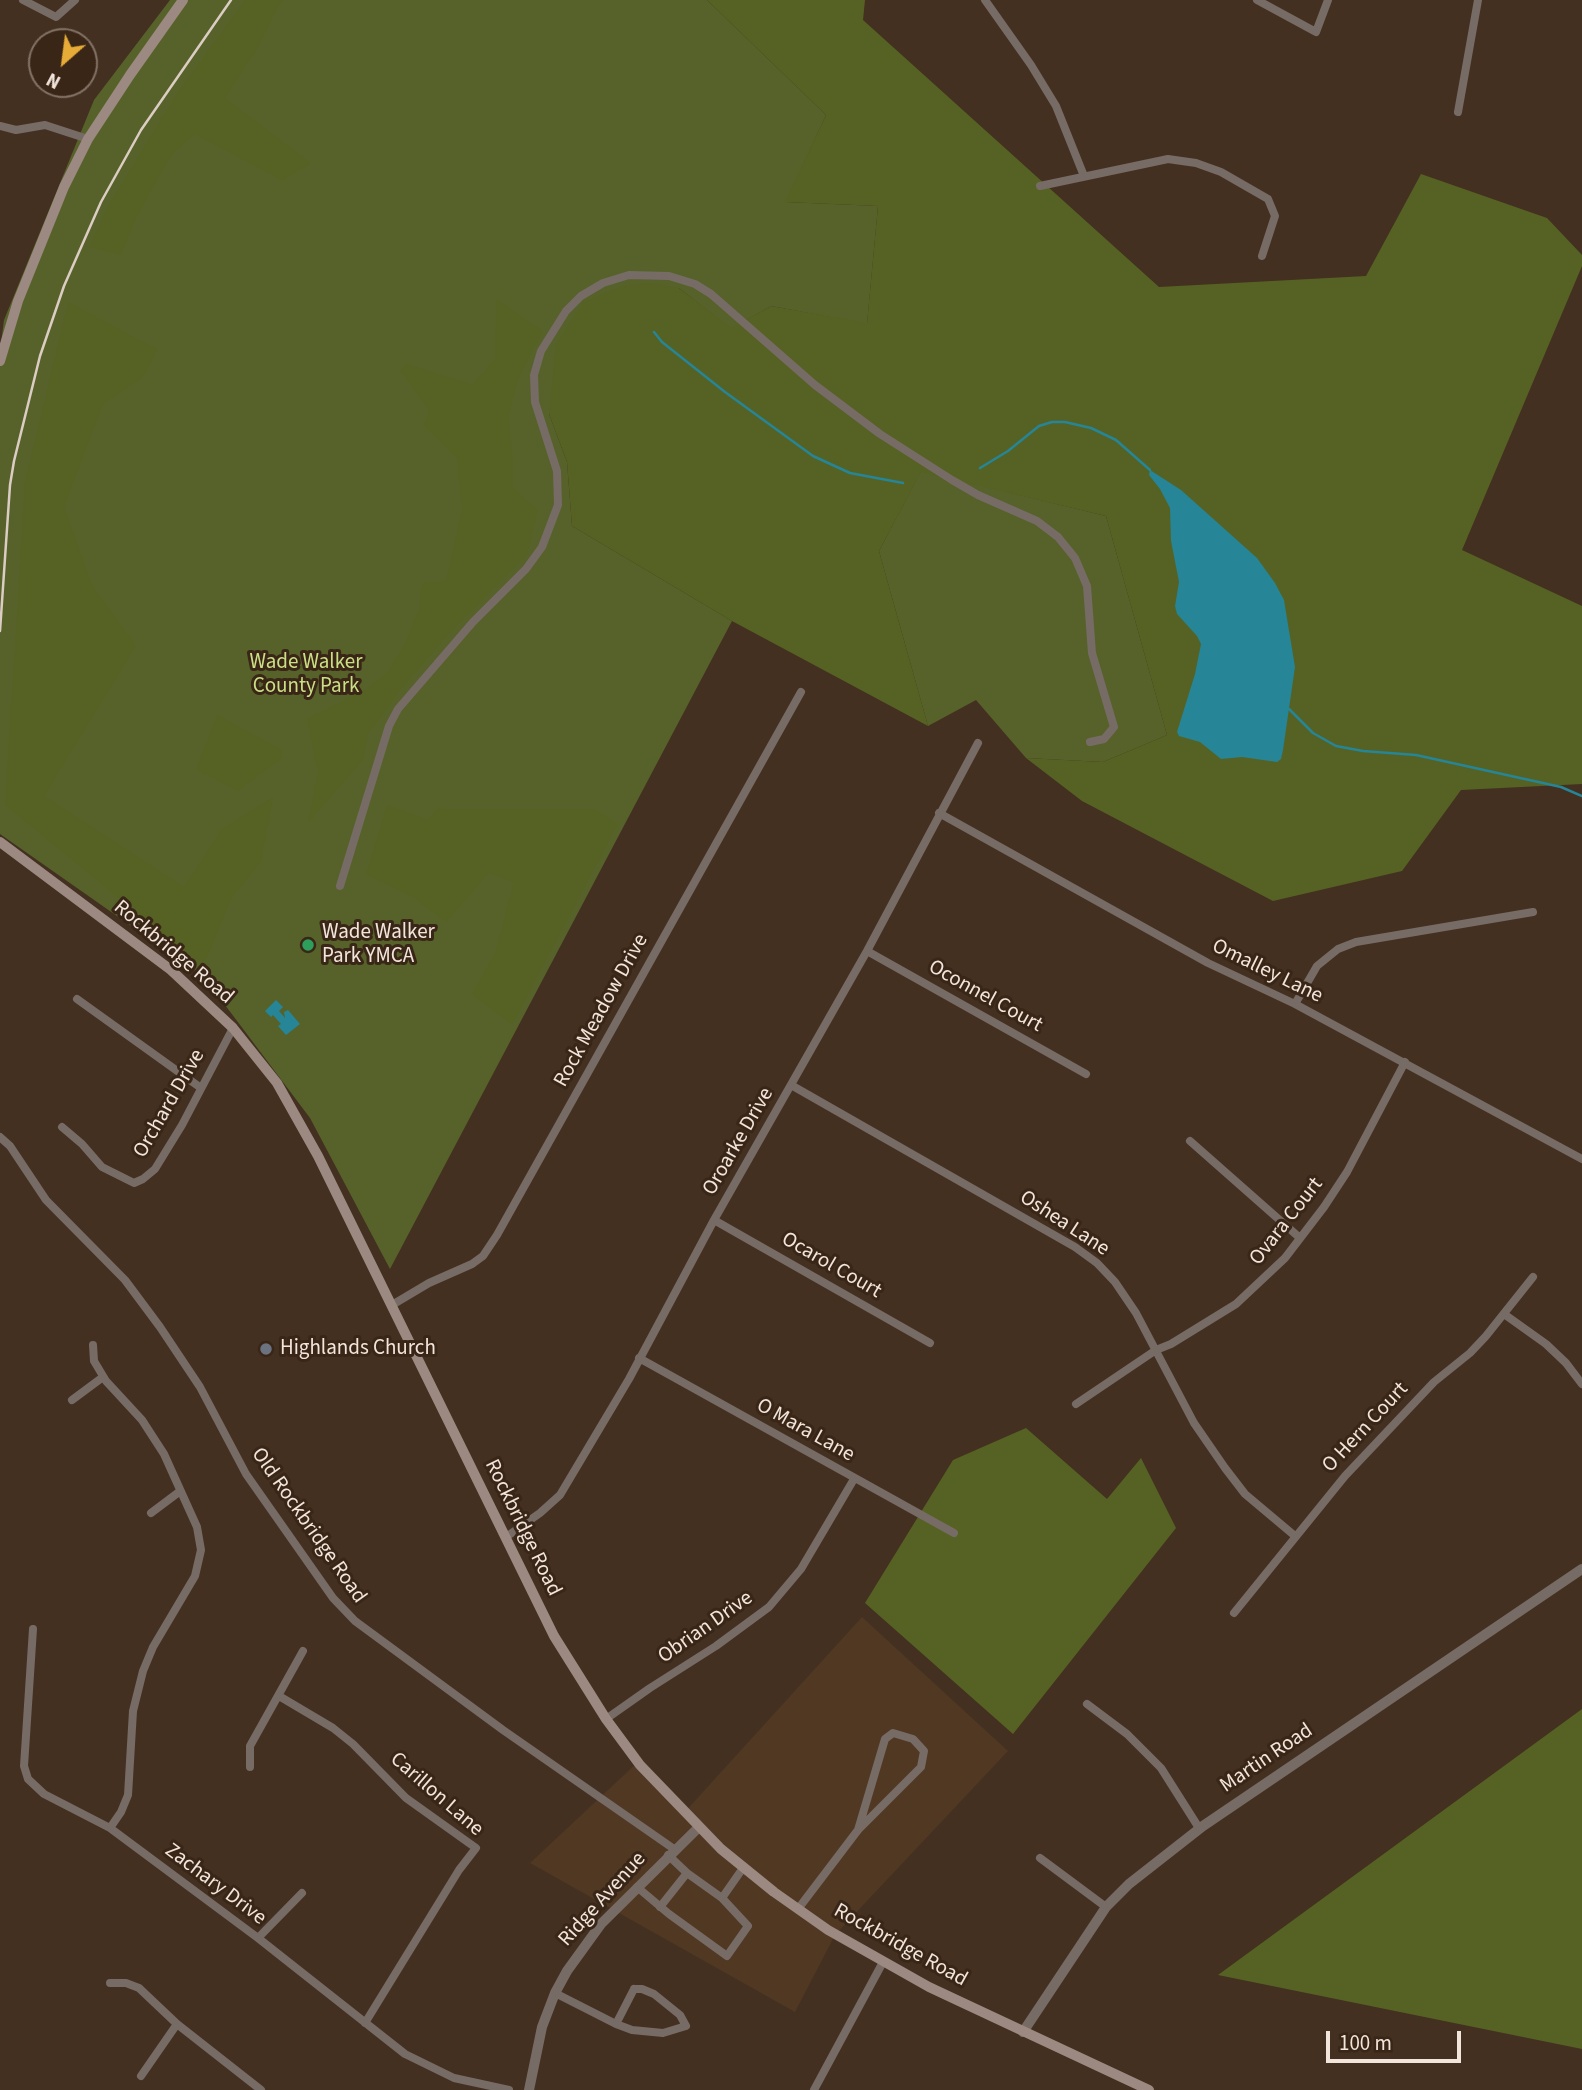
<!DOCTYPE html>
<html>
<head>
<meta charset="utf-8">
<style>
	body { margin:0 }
	#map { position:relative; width:1582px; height:2090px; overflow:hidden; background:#433021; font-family:"Source Sans 3",sans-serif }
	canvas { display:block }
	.north { position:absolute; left:28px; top:28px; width:70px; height:70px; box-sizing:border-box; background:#392617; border:2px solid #837266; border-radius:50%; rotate:208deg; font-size:19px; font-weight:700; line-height:28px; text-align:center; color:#f2e5dc }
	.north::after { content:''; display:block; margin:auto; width:24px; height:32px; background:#e7ac37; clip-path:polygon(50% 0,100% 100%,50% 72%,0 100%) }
	.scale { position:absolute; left:1326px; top:2031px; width:135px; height:32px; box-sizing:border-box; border:4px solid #f2e5dc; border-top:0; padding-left:9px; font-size:21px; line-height:24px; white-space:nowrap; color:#f2e5dc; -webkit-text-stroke:5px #392617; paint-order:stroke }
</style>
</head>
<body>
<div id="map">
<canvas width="1582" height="2090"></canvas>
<div class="north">N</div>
<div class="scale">100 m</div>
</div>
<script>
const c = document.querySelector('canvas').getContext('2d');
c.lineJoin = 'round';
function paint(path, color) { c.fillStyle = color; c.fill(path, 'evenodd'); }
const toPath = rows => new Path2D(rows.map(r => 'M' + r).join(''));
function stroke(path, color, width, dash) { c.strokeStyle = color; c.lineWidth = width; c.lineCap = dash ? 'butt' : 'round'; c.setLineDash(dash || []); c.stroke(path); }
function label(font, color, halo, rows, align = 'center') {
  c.font = font + ' "Source Sans 3",sans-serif'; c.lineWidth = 6; c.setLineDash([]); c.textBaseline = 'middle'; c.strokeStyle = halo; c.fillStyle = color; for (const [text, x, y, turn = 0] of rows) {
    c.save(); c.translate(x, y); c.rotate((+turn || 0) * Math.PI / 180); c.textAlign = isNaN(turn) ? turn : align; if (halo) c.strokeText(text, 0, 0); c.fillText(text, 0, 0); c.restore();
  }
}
const built = toPath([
	[862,1617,1008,1751,835,1935,795,2012,530,1863,639,1761,682,1815]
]);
const green = toPath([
	[170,0,707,0,826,115,786,202,878,206,867,324,771,306,731,329,679,288,549,414,567,462,572,526,732,621,390,1269,310,1118,204,977,0,834,0,351,4,320,94,100],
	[921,471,1106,516,1167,735,1103,762,1026,758,976,700,928,726,879,551]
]);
const forest = toPath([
	[245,0,284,0,277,8,259,46,225,98,311,163,282,180,195,134,172,154,138,214,121,255,89,247,108,206,161,119,182,86],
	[707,0,865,0,863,20,1159,287,1366,276,1421,174,1547,218,1582,255,1582,266,1462,550,1582,606,1582,784,1461,790,1402,871,1273,901,1082,801,1026,758,1103,762,1167,735,1106,516,921,472,879,551,928,726,732,621,572,526,567,462,549,414,556,344,583,302,619,287,649,283,679,288,731,328,771,306,867,323,878,206,785,202,826,115],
	[496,299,543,331,518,379,508,418,513,460,513,488,538,510,527,555,443,641,400,691,368,734,363,760,308,823,318,773,307,719,366,689,386,674,406,642,419,609,422,583,446,581,462,510,457,458,424,426,429,410,400,370,407,364,472,385,495,359],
	[68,302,158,350,142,378,103,404,64,507,92,585,136,646,44,796,184,887,221,830,273,797,261,862,231,899,203,967,5,805,25,482],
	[217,715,282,750,281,759,238,791,196,769],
	[387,805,428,820,437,809,594,809,618,824,512,1025,472,994,496,951,514,882,489,873,446,922,411,896,366,874],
	[1026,1428,1107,1499,1141,1458,1176,1528,1013,1734,865,1603,953,1460],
	[1582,1709,1582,2049,1218,1975]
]);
const water = toPath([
	[1150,470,1181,490,1257,558,1275,583,1284,600,1295,667,1283,750,1281,759,1277,762,1242,757,1221,759,1200,742,1179,736,1177,732,1195,674,1201,644,1197,636,1177,614,1175,606,1179,582,1171,541,1170,508,1160,489,1149,475],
	[276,1000,283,1007,279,1011,285,1018,284,1012,288,1010,300,1024,286,1035,278,1026,281,1024,273,1015,271,1017,265,1011]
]);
const stream = toPath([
	[654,332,662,342,725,392,813,456,850,473,903,483],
	[980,468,1008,451,1039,426,1052,422,1065,422,1091,428,1116,440,1150,470],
	[1289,709,1313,733,1336,746,1363,751,1416,755,1561,787,1582,796]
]);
const minor = toPath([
	[23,0,56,17,75,0],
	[985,0,1031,65,1056,106,1084,176],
	[1257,0,1316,32,1328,0],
	[1458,112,1478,0],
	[0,126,16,130,45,125,88,139],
	[1040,186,1168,159,1196,163,1221,172,1268,199,1275,216,1262,256],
	[939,813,1208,963,1295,1004,1582,1159],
	[340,886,389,726,398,709,473,622,526,569,542,547,558,505,557,471,535,402,534,375,541,351,566,311,581,296,603,283,629,275,669,276,695,284,711,294,815,385,880,434,952,480,978,495,1037,521,1058,537,1075,558,1087,586,1092,653,1114,727,1104,739,1090,742],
	[867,951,1086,1074],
	[77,999,201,1088],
	[1295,1004,1317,966,1338,949,1356,942,1533,912],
	[791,1085,1075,1247,1097,1263,1115,1282,1136,1313,1194,1423,1225,1468,1245,1494,1295,1536],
	[62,1127,82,1144,102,1167,134,1183,143,1179,155,1169,182,1125,233,1028],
	[0,1137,10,1146,46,1200,125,1280,160,1327,200,1387,246,1474,333,1598,355,1621,503,1730,674,1849],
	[1190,1141,1300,1238],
	[714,1220,930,1343],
	[392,1305,429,1283,472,1264,483,1256,497,1235,801,692],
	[1504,1314,1546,1344,1566,1363,1582,1384],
	[93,1345,94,1361,106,1381,142,1420,164,1454,197,1527,201,1550,195,1576,153,1647,143,1671,133,1711,128,1795,121,1812,110,1828],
	[639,1358,954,1533],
	[72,1400,103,1377],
	[1076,1404,1156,1350,1171,1344,1236,1304,1285,1258,1324,1207,1347,1172,1405,1062],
	[151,1513,179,1492],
	[506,1537,540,1513,560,1495,629,1379,714,1220,867,951,978,743],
	[1234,1613,1345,1476,1434,1382,1470,1353,1486,1336,1533,1277],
	[33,1629,24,1766,28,1779,44,1794,110,1828,258,1938,405,2054,454,2078,509,2090],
	[279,1696,333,1728,353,1744,406,1798,476,1848,459,1870,365,2023],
	[1087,1704,1127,1734,1161,1768,1199,1828],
	[606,1719,650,1688,716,1646,769,1607,801,1569,854,1479],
	[250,1767,250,1746,303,1651],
	[1040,1858,1106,1907],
	[637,1887,669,1914,727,1956,748,1926,722,1898,687,1873],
	[722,1898,743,1868],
	[660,1907,687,1873,668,1855],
	[798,1909,858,1830,921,1767,924,1751,913,1739,893,1733,885,1739,858,1830],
	[258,1938,302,1893],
	[110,1983,126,1983,139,1988,177,2024,261,2090],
	[634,1989,642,1989,654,1994,680,2015,686,2026,663,2033,632,2030,616,2024,634,1989],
	[555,1993,616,2024],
	[141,2076,177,2024],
	[814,2090,883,1962]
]);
const tertiary = toPath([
	[1023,2032,1106,1907,1129,1884,1203,1826,1582,1569],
	[529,2090,542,2027,555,1993,567,1971,601,1924,699,1827]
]);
const secondary = toPath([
	[0,361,18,301,64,187,88,139,130,75,183,0],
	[0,842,171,970,233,1028,277,1083,318,1156,554,1636,606,1719,640,1765,721,1849,774,1892,828,1930,929,1987,1149,2090]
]);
const rail = toPath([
	[0,631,10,485,14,461,40,356,64,286,101,202,141,130,231,0]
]);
const markers = [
	[308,945,7,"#2e9e5b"],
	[266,1349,7,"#6b7280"]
];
const parkNames = [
	["Wade Walker",306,663],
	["County Park",306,687]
];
const poiNames = [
	["Wade Walker",322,933],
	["Park YMCA",322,957],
	["Highlands Church",280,1349]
];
const streetNames = [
	["Rockbridge Road",173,953,40],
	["Omalley Lane",1267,972,26],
	["Oconnel Court",985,997,29],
	["Rock Meadow Drive",602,1011,-61],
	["Orchard Drive",170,1104,-60],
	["Oroarke Drive",739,1142,-60],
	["Ovara Court",1287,1222,-52],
	["Oshea Lane",1064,1224,33],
	["Ocarol Court",831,1266,30],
	["O Hern Court",1366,1428,-47],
	["O Mara Lane",805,1431,29],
	["Old Rockbridge Road",308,1526,55],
	["Rockbridge Road",522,1528,64],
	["Obrian Drive",706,1628,-35],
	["Martin Road",1267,1759,-34],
	["Carillon Lane",436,1795,41],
	["Zachary Drive",215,1885,37],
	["Ridge Avenue",603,1900,-48],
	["Rockbridge Road",900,1946,29]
];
paint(built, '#513823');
paint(green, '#57622a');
paint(forest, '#566223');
paint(water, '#268596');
stroke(stream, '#268596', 2.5);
stroke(minor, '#776b66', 8);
stroke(tertiary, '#776b66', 10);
stroke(secondary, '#9c8981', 10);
stroke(rail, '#dbcdc3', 2.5);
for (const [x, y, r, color] of markers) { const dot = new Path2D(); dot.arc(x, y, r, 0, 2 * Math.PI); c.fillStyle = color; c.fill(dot); stroke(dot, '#392617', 2.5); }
label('21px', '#cbdf84', '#392617', parkNames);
label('21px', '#f2e5dc', '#392617', poiNames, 'left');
label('21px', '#f2e5dc', '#392617', streetNames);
</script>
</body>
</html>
